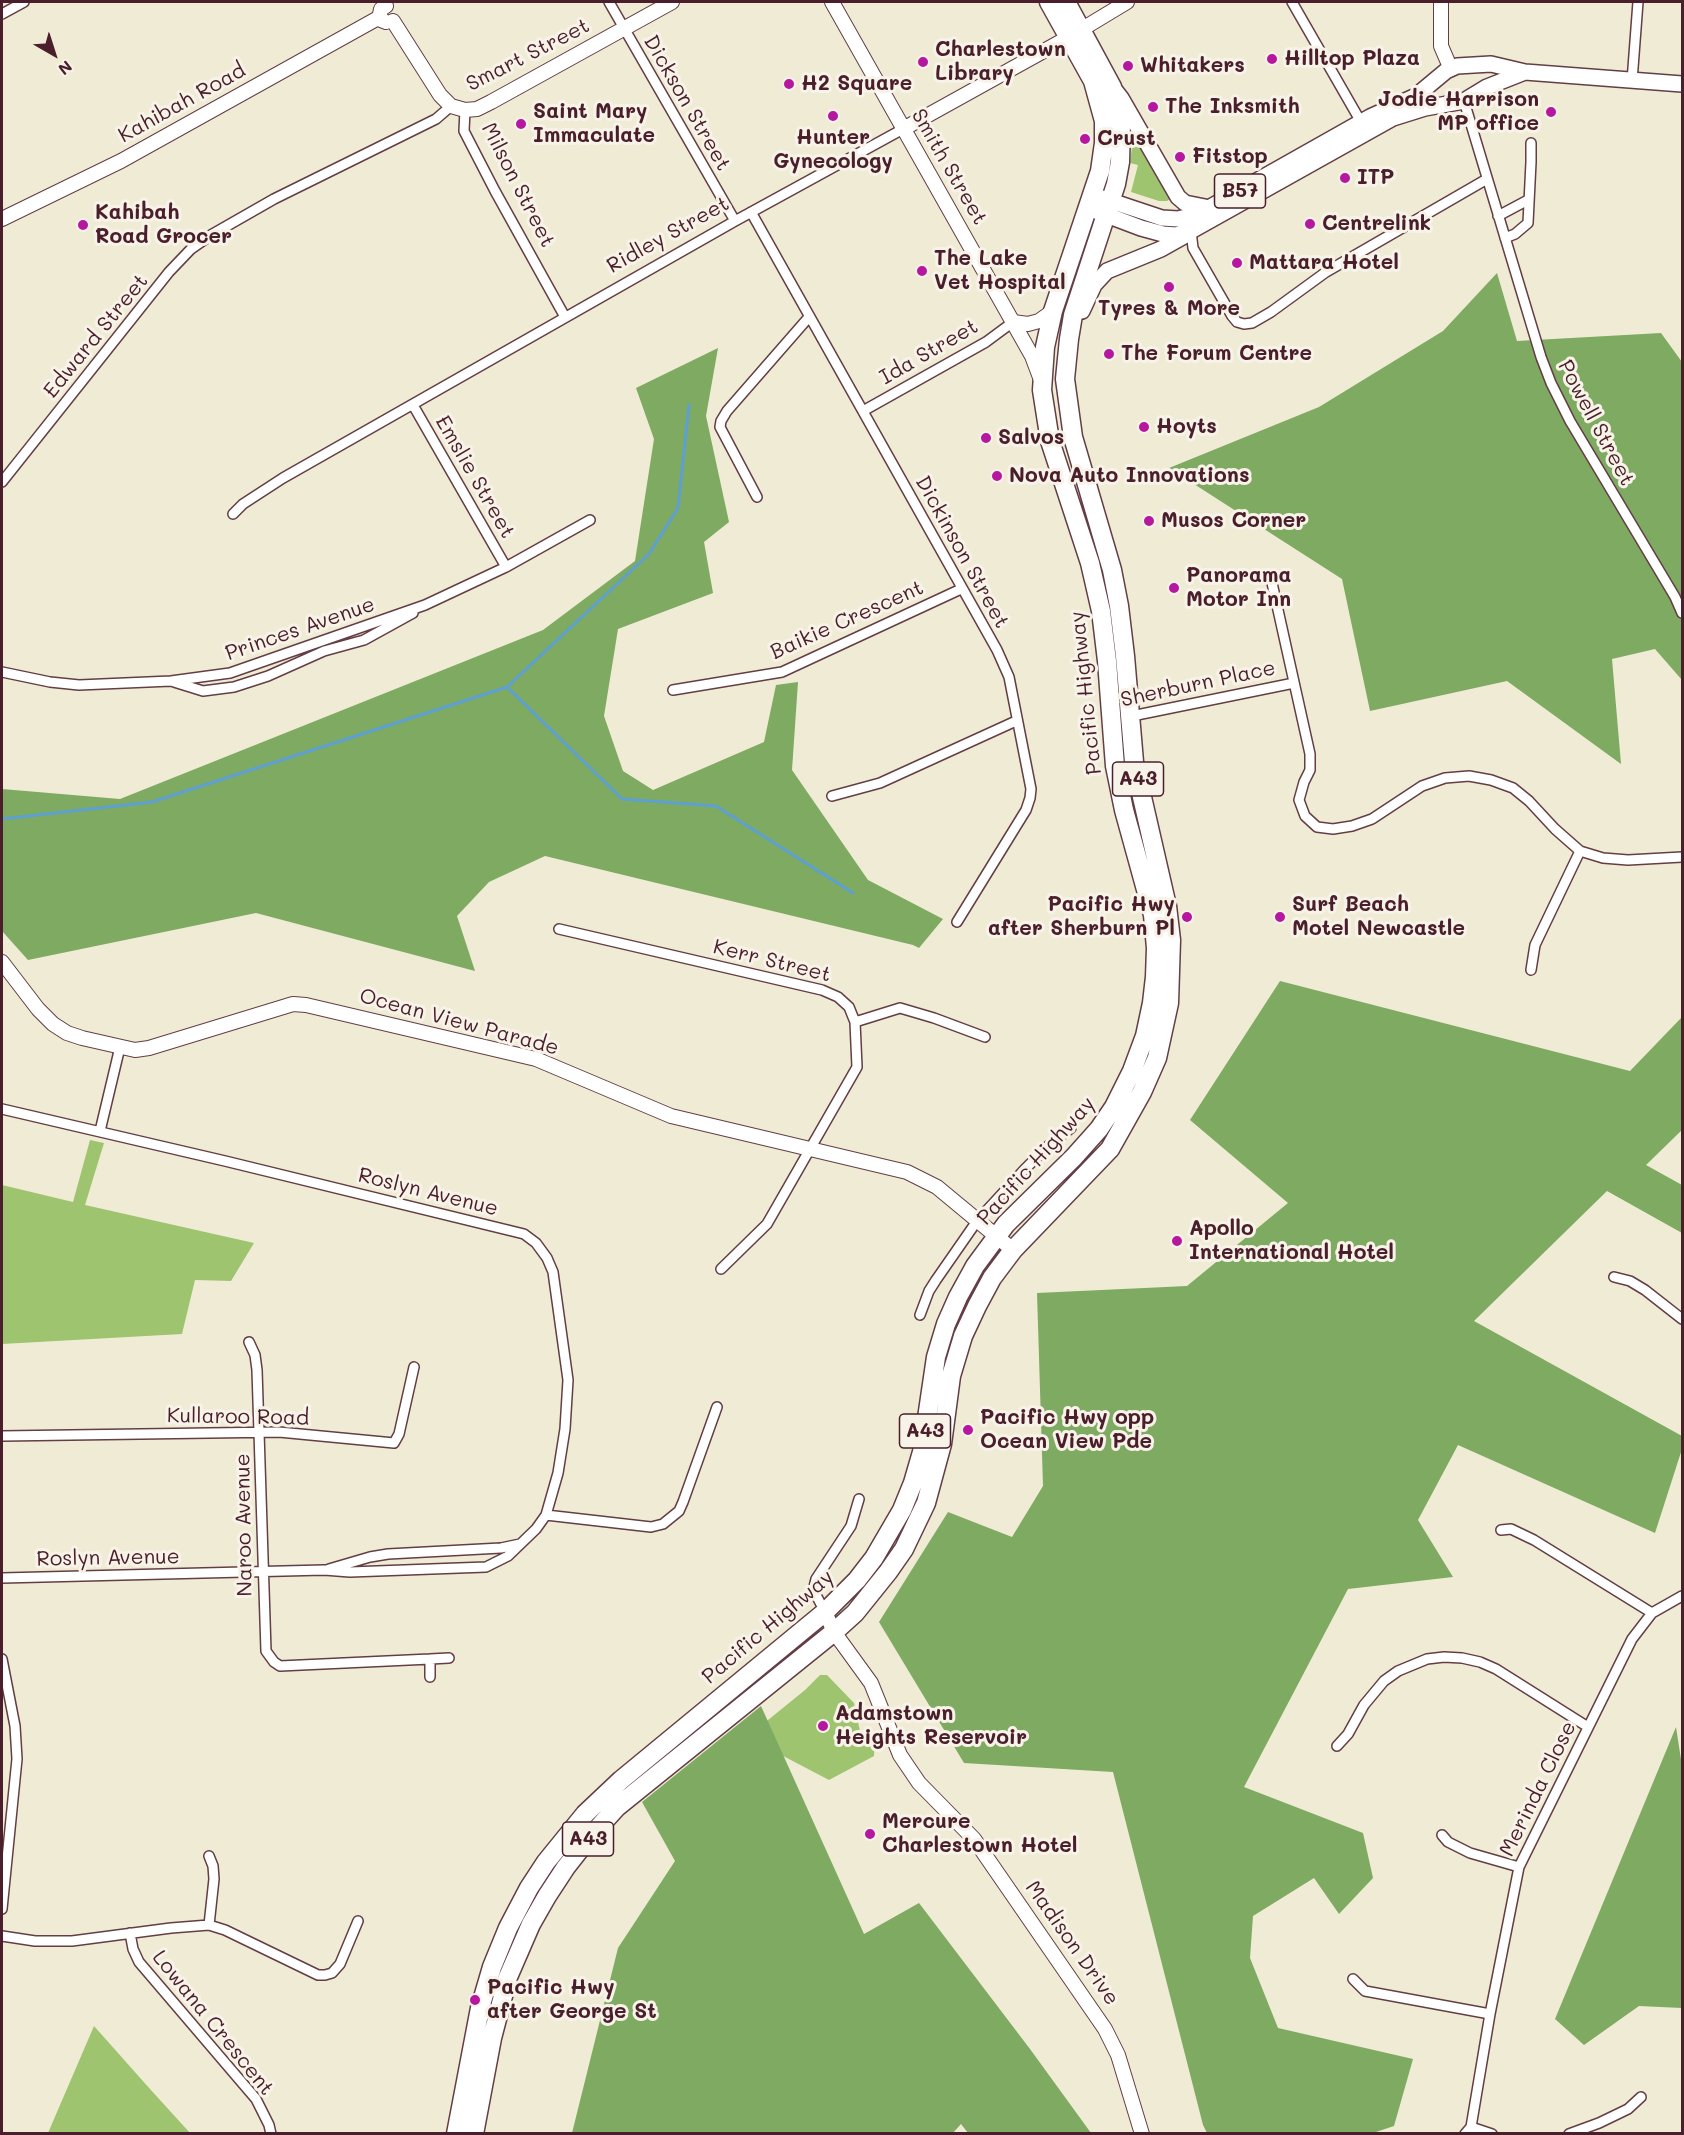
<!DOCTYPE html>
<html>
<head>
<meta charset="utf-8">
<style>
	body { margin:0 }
	#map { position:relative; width:1684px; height:2135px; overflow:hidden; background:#f0ebd5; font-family:Mali,sans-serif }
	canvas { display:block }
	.frame { position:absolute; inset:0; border:3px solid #4a1f2b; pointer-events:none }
	.north { position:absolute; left:24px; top:24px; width:60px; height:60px; -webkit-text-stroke:4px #f7f3e8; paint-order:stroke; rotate:141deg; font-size:16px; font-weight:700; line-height:24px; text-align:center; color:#4a1f2b }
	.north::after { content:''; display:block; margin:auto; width:21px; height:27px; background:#4a1f2b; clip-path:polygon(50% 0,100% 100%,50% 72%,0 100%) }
</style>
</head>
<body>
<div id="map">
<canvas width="1684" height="2135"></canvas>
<div class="frame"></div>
<div class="north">N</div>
</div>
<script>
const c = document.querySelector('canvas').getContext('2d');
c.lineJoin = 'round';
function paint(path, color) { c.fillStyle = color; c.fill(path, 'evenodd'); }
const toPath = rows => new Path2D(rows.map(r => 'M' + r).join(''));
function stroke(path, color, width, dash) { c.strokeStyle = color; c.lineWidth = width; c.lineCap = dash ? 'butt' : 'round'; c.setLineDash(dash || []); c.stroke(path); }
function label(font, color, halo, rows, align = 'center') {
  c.font = font + ' Mali,sans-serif'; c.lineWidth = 6; c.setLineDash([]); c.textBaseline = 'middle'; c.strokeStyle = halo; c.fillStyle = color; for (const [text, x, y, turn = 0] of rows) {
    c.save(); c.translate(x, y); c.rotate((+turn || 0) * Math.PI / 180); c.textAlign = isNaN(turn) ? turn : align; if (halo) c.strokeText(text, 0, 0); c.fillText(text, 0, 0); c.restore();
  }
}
const green = toPath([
	[1139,137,1172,198,1167,201,1159,201,1131,192,1138,165,1130,163,1133,139],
	[90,1140,104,1143,85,1205,254,1243,231,1281,195,1280,182,1334,2,1344,2,1185,73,1202],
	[820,1675,827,1675,854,1703,861,1736,875,1737,874,1756,829,1780,766,1747,757,1729,805,1690],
	[94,2026,150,2089,190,2133,48,2133]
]);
const forest = toPath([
	[1497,273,1517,341,1661,333,1682,362,1682,680,1655,649,1612,659,1621,764,1507,681,1370,711,1342,579,1169,468,1319,407,1443,331],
	[718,348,706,416,729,522,704,542,713,593,618,629,604,716,623,771,653,790,764,742,776,685,798,682,792,770,868,880,943,919,919,948,913,945,545,856,489,882,457,916,475,971,256,913,28,960,2,931,2,789,120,799,543,630,635,561,654,439,636,388],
	[1280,981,1630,1071,1682,1017,1682,1130,1646,1165,1682,1185,1682,1233,1607,1191,1474,1321,1682,1436,1682,1449,1655,1533,1458,1445,1418,1520,1453,1577,1348,1589,1244,1787,1363,1833,1373,1878,1339,1914,1314,1878,1253,1916,1250,1958,1278,2028,1413,2059,1394,2126,1373,2133,1207,2133,1203,2125,1113,1772,964,1763,879,1622,948,1512,1012,1537,1043,1486,1037,1293,1187,1286,1288,1203,1190,1120],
	[761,1706,864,1934,919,1903,1030,2049,1091,2133,968,2133,961,2124,952,2134,572,2133,618,1948,675,1861,642,1802],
	[1676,1727,1682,1766,1682,2008,1639,2006,1584,2045,1555,2019]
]);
const stream = toPath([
	[507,687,622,799,716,806,853,893],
	[2,819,152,802,507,687,649,554,678,508,689,405]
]);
const street = toPath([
	[609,2,735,221],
	[1292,2,1361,122],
	[2,14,24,2],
	[1632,81,1638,2],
	[1464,101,1541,357,1551,383,1570,421,1675,597,1682,613],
	[465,110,464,131,495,191,565,317],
	[751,212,997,650,1009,677,1031,789,1030,798,1026,810,957,922],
	[1498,216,1528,200],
	[1191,231,1193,248,1232,316,1237,322,1244,324,1252,323,1271,312,1326,272,1487,179],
	[1505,238,1515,234,1528,223,1531,162,1531,143],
	[413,405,506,567],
	[863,411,986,342,1013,322],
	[2,482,169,272,191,249,211,235,274,199,436,119,451,106],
	[757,497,720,427,721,421,727,411,809,317],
	[233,514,243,504,283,478,735,221,903,129],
	[1272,583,1310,754,1310,770,1304,782,1299,800,1305,816,1317,827,1333,829,1352,826,1372,819,1422,786,1445,778,1469,776,1491,780,1513,788,1529,801,1555,829,1580,851,1603,858,1628,860,1682,857],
	[2,672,50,682,79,685,171,681,230,673,425,605,506,567,590,520],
	[174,682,203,691,234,687,268,676,324,651,364,640,413,613],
	[673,690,782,672,961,589],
	[1127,717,1294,683],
	[832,796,880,783,1016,721],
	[559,929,822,990,838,997,849,1007,855,1022,857,1067,767,1224,721,1269],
	[1531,970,1535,945,1580,851],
	[855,1022,900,1008,934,1018,985,1037],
	[2,1109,225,1161,524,1234,536,1243,547,1258,553,1272,568,1380,565,1429,558,1473,546,1515,536,1529,508,1556,486,1567,350,1572,324,1570,2,1578],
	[100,1131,120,1047],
	[1614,1277,1630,1281,1645,1290,1682,1319],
	[920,1315,929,1291,936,1280,977,1221,1024,1170,1048,1146,1071,1128],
	[249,1342,255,1355,257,1370,266,1651,274,1662,280,1666,430,1659,430,1677],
	[2,1436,279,1432,394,1443,399,1434,414,1367],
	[546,1515,651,1527,663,1524,679,1511,683,1502,717,1407],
	[1501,1530,1511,1529,1534,1540,1652,1613],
	[329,1569,370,1557,388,1554,501,1548,520,1544],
	[825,1612,815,1593,814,1587,816,1579,851,1526,859,1499],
	[2,1659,15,1726,17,1759,2,1909],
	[430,1659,449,1658],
	[1337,1746,1348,1734,1364,1705,1384,1681,1398,1671,1427,1659,1444,1657,1462,1658,1480,1662,1496,1669,1588,1727],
	[1442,1835,1448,1842,1470,1853,1519,1867],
	[209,1925,214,1879,213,1866,209,1856],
	[130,1933,133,1949,139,1962,256,2099,269,2125,271,2134],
	[2,1936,35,1941,72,1941,171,1928,209,1925,225,1930,318,1975,325,1975,332,1973,340,1964,358,1921],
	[1353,1979,1365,1991,1490,2014],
	[1471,2127,1492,2134],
	[1465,2134,1471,2127,1490,2014,1519,1867,1632,1639,1652,1613,1682,1596],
	[1569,2134,1599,2123,1628,2109,1641,2097]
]);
const secondary = toPath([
	[832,2,1032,356,1041,380],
	[1441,2,1441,46,1450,67],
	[393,21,440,95,451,106,465,110,477,109,491,102,672,2],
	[386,22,381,20,380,14,381,9,386,6],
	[903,129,1069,37,1127,2],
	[2,219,121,161,380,17],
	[1013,322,1028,324,1039,321,1053,311],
	[2,962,38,1009,53,1024,67,1033,82,1038,135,1050,149,1048,293,1004,306,1005,536,1059,671,1116,907,1172,937,1187,1013,1250],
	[825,1612,834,1632,871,1683,900,1755,919,1783,974,1839,1105,2029,1118,2055,1142,2134]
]);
const primary = toPath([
	[1114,89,1121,98,1178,197,1185,203,1210,208],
	[1093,195,1162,218,1178,219,1198,214,1370,117,1416,96,1446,71,1457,66,1491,64,1525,72,1682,84],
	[1088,208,1141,228,1163,234,1176,235,1191,231,1393,118,1425,108,1464,101,1487,87,1525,72],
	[1082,311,1094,285,1107,271,1161,249,1186,235]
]);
const highway = toPath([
	[456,2134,480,2008,492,1967,508,1928,529,1888,546,1862,585,1814,621,1780,825,1612,857,1580,874,1558,902,1510,913,1483,922,1452,936,1357,946,1324,958,1297,975,1266,1006,1224,1074,1157,1099,1129,1114,1107,1132,1071,1145,1036,1152,1003,1155,977,1156,948,1153,915,1124,810,1115,766,1107,661,1101,611,1090,563,1050,441,1042,390,1045,347,1053,311,1100,171,1104,143,1104,121,1093,81,1049,2],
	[474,2134,492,2038,508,1977,531,1924,547,1896,566,1867,588,1839,617,1807,834,1632,855,1613,888,1572,904,1549,926,1503,942,1444,951,1376,963,1336,977,1306,992,1278,1013,1250,1110,1149,1142,1092,1157,1058,1169,1003,1171,940,1167,906,1134,762,1125,656,1119,606,1112,570,1073,437,1065,379,1069,339,1073,315,1116,184,1120,162,1121,125,1112,87,1066,2]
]);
const markers = [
	[1272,59,6,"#b5179e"],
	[923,62,6,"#b5179e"],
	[1128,66,6,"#b5179e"],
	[789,84,6,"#b5179e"],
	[1153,107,6,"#b5179e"],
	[1551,112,6,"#b5179e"],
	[833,116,6,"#b5179e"],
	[521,124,6,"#b5179e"],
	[1085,139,6,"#b5179e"],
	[1180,157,6,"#b5179e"],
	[1345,178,6,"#b5179e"],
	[1310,224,6,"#b5179e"],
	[83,225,6,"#b5179e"],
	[1237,263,6,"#b5179e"],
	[922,271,6,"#b5179e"],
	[1169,287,6,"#b5179e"],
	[1109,354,6,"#b5179e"],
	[1144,427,6,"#b5179e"],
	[986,438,6,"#b5179e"],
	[997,476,6,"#b5179e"],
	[1149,521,6,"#b5179e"],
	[1174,588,6,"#b5179e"],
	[1187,917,6,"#b5179e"],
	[1280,917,6,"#b5179e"],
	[1177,1241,6,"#b5179e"],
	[968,1430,6,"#b5179e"],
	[823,1726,6,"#b5179e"],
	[870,1834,6,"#b5179e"],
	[475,2000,6,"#b5179e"]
];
const shields = [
	[1240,191,51],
	[1138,779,51],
	[925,1431,51],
	[588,1839,51]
];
const shieldNames = [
	["B57",1240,191],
	["A43",1138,779],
	["A43",925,1431],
	["A43",588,1839]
];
const poiNames = [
	["Charlestown",935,50],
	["Library",935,74],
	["Hilltop Plaza",1284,59],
	["Whitakers",1140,66],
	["H2 Square",801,84],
	["Jodie Harrison",1539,100,"right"],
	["MP office",1539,124,"right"],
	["The Inksmith",1165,107],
	["Saint Mary",533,112],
	["Immaculate",533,136],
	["Hunter",833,138,"center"],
	["Gynecology",833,162,"center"],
	["Crust",1097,139],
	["Fitstop",1192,157],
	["ITP",1357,178],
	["Kahibah",95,213],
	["Road Grocer",95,237],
	["Centrelink",1322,224],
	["The Lake",934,259],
	["Vet Hospital",934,283],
	["Mattara Hotel",1249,263],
	["Tyres & More",1169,309,"center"],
	["The Forum Centre",1121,354],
	["Hoyts",1156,427],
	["Salvos",998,438],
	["Nova Auto Innovations",1009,476],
	["Musos Corner",1161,521],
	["Panorama",1186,576],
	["Motor Inn",1186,600],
	["Pacific Hwy",1175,905,"right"],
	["after Sherburn Pl",1175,929,"right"],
	["Surf Beach",1292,905],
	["Motel Newcastle",1292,929],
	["Apollo",1189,1229],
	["International Hotel",1189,1253],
	["Pacific Hwy opp",980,1418],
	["Ocean View Pde",980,1442],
	["Adamstown",835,1714],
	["Heights Reservoir",835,1738],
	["Mercure",882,1822],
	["Charlestown Hotel",882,1846],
	["Pacific Hwy",487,1988],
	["after George St",487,2012]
];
const streetNames = [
	["Smart Street",528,55,-27],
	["Kahibah Road",182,103,-29],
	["Dickson Street",687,103,60],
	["Smith Street",949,167,60],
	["Milson Street",518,185,63],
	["Ridley Street",668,235,-29],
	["Edward Street",96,336,-51],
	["Ida Street",929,352,-30],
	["Powell Street",1596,423,62],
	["Emslie Street",475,477,60],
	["Dickinson Street",962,552,61],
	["Baikie Crescent",847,620,-24],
	["Princes Avenue",300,629,-19],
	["Sherburn Place",1198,684,-12],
	["Pacific Highway",1086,693,-96],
	["Kerr Street",772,961,14],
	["Ocean View Parade",459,1022,15],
	["Pacific Highway",1036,1161,-48],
	["Roslyn Avenue",428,1192,14],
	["Kullaroo Road",238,1417,1],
	["Naroo Avenue",244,1525,-91],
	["Roslyn Avenue",108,1558,-1],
	["Pacific Highway",768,1627,-40],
	["Merinda Close",1538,1789,-64],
	["Madison Drive",1072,1943,55],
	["Lowana Crescent",213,2023,51]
];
paint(green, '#9ec46f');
paint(forest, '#7eaa62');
stroke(stream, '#5da0d1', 3);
stroke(street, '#633e44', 12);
stroke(secondary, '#633e44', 16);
stroke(primary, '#633e44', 18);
stroke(highway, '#633e44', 21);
stroke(street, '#fff', 9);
stroke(secondary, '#fff', 14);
stroke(primary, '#fff', 15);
stroke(highway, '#fff', 18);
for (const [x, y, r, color] of markers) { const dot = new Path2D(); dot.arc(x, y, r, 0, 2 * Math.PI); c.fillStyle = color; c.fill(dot); stroke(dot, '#f7f3e8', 2); }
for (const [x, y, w] of shields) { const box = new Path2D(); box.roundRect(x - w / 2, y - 17, w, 34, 4.5); c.fillStyle = '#f7f3e8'; c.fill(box); stroke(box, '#4a1f2b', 1.5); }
label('bold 20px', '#4a1f2b', null, shieldNames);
label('bold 21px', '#4a1f2b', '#f7f3e8', poiNames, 'left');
label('21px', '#4a1f2b', '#f7f3e8', streetNames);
</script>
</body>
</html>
